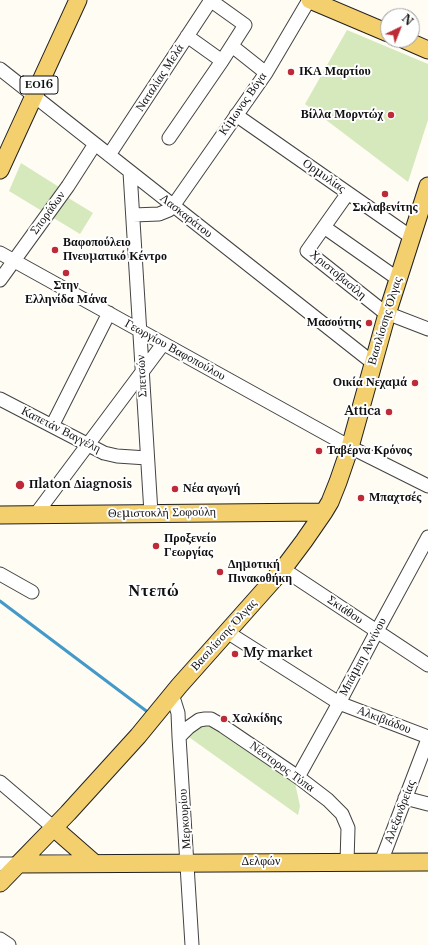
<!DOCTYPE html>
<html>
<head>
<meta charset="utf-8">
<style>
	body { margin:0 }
	#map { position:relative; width:428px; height:945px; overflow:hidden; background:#fffcf3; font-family:"Libre Baskerville",serif }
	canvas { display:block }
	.north { position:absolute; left:380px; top:8px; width:40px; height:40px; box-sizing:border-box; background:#fff; border:1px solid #9f9f9f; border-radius:50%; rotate:43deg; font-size:11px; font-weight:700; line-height:16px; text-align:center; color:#101010 }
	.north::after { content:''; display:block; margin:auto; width:14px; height:18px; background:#bd2b37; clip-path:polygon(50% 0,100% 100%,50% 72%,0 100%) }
</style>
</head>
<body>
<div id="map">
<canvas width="428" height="945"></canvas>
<div class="north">N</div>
</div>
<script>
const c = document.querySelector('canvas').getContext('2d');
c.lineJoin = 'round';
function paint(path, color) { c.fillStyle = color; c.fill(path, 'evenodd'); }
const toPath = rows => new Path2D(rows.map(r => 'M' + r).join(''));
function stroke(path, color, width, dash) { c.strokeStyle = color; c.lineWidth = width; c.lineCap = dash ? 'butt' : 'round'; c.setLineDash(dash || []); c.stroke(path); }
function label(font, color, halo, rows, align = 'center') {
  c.font = font + ' "Libre Baskerville",serif'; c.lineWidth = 4; c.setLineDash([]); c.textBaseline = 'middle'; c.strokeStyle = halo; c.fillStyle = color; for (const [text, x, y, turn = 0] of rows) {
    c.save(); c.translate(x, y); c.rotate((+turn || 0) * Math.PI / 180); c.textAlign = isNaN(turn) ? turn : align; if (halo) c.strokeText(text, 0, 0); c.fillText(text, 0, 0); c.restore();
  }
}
const green = toPath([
	[347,30,428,64,428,120,408,182,305,104],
	[21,163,59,187,57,191,93,213,80,234,9,191],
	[207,722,295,783,300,806,298,815,186,735]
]);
const stream = toPath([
	[0,601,149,713]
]);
const minor = toPath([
	[210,0,245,25,222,61],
	[232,46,266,73],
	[0,69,373,363],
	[236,115,411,237],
	[169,138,222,61,187,36],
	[109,155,211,0],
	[130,172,151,513],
	[348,193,307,251,384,312,428,329],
	[133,215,159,214,169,210,173,206,266,73,309,0],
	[324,227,398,279],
	[0,253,350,447,428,486],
	[0,280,68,186,95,144],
	[0,399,104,453,117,456,147,458],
	[52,426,109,313],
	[36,514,163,344],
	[283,569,428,665],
	[0,574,32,592],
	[227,632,339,703,428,737],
	[172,694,178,713,179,737,192,945],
	[179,737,189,727,199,720,205,719,211,719,223,726,298,777,328,800,342,814,348,828,347,862],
	[298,777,339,703,377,631,428,537],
	[0,782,54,828],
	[405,798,428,804],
	[381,862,428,739],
	[0,864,19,864],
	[0,939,9,945]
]);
const major = toPath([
	[310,0,388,33],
	[405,40,428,50],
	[0,170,78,0],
	[0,515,324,512],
	[54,828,94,863],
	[19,864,428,862],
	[0,883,68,813,138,736,179,686,283,569,304,541,324,512,330,502,338,482,350,447,387,314,428,186]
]);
const markers = [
	[291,72,4,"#bd2b37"],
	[391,115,4,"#bd2b37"],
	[385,194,4,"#bd2b37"],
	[55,250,4,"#bd2b37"],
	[66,273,4,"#bd2b37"],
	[369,323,4,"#bd2b37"],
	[415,383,4,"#bd2b37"],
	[389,412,4,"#bd2b37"],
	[319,451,4,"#bd2b37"],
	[20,485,5,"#bd2b37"],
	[175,489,4,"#bd2b37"],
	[361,498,4,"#bd2b37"],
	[156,546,4,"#bd2b37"],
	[220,572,4,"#bd2b37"],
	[235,654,4,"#bd2b37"],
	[224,719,4,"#bd2b37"]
];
const shields = [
	[39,85,38]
];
const shieldNames = [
	["ΕΟ16",39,85]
];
const poiNames = [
	["ΙΚΑ Μαρτίου",299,72],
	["Βίλλα Μορντώχ",383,115,"right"],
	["Σκλαβενίτης",385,208,"center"],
	["Βαφοπούλειο",63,243],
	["Πνευματικό Κέντρο",63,257],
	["Στην",66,286,"center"],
	["Ελληνίδα Μάνα",66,300,"center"],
	["Μασούτης",361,323,"right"],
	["Οικία Νεχαμά",407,383,"right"],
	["Attica",381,412,"right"],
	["Ταβέρνα Κρόνος",327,451],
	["Πlaton Δiagnosis",29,485],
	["Νέα αγωγή",183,489],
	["Μπαχτσές",369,498],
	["Προξενείο",164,539],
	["Γεωργίας",164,553],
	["Δημοτική",228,565],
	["Πινακοθήκη",228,579],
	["My market",243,654],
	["Χαλκίδης",232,719]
];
const streetNames = [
	["Ναταλίας Μελά",160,78,-57],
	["Κίμωνος Βόγα",243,104,-55],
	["Ορμυλίας",324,176,35],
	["Σποράδων",48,213,-54],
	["Λασκαράτου",186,216,38],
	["Χριστοβασίλη",338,275,40],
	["Βασιλίσσης Όλγας",385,321,-73],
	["Γεωργίου Βαφοπούλου",175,350,29],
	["Σπετσών",142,376,-93],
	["Καπετάν Βαγγέλη",61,430,27],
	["Θεμιστοκλή Σοφούλη",162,513,-1],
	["Σκιάθου",345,610,34],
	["Βασιλίσσης Όλγας",224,635,-48],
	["Μπάμπη Αννίνου",363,657,-62],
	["Αλκιβιάδου",384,720,21],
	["Νέστορος Τύπα",282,767,36],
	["Αλεξανδρείας",400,812,-69],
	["Μερκουρίου",185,819,-94],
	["Δελφών",261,862]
];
const districtNames = [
	["Ντεπώ",154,591]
];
paint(green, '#d5e9bd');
stroke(stream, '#4299ca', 3);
stroke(minor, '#434343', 15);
stroke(major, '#212121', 19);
stroke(minor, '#fff', 13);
stroke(major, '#f4cf6e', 17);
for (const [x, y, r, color] of markers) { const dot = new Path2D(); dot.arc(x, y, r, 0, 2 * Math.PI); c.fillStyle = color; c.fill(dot); stroke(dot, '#fff', 1.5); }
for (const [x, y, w] of shields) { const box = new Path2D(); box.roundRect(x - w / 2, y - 9, w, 18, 3); c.fillStyle = '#fff'; c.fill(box); stroke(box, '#101010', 1); }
label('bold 11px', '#101010', null, shieldNames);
label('bold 12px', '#101010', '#fff', poiNames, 'left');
label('12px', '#101010', '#fff', streetNames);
c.letterSpacing = '1px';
label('bold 16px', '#101010', '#fff', districtNames);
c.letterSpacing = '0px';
</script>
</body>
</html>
